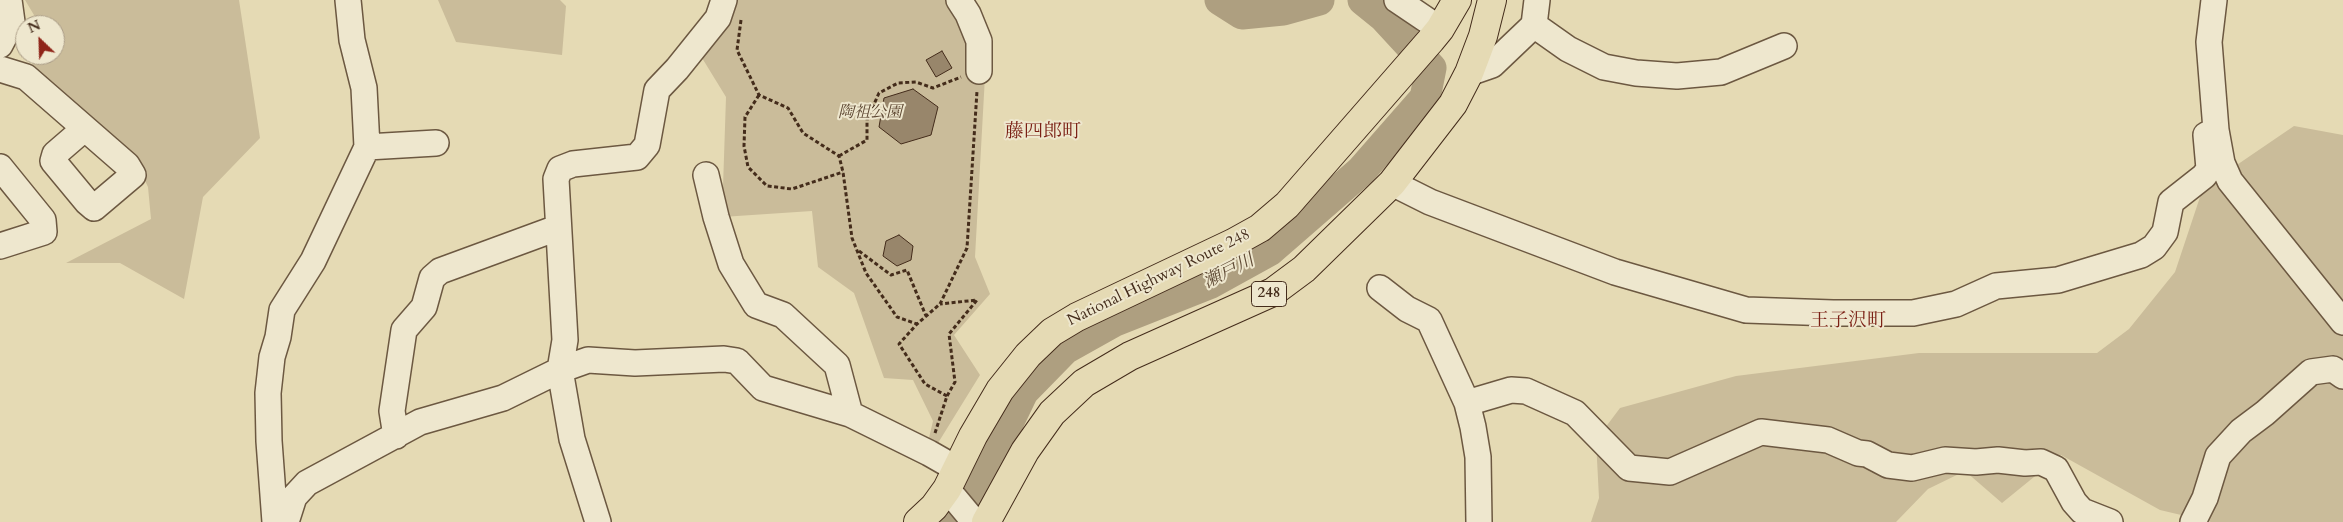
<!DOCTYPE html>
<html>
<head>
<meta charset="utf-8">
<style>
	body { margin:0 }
	#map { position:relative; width:2343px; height:522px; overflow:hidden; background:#e5dab4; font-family:Cardo,serif }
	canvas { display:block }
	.north { position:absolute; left:15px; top:15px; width:50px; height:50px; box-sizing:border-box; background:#eee7ce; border:1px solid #aa9c86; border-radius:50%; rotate:336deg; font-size:14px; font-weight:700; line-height:20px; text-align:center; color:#442c1b }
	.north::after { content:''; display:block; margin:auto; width:18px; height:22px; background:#8f2418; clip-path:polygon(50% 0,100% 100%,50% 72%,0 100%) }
</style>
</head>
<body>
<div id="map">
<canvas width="2343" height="522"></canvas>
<div class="north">N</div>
</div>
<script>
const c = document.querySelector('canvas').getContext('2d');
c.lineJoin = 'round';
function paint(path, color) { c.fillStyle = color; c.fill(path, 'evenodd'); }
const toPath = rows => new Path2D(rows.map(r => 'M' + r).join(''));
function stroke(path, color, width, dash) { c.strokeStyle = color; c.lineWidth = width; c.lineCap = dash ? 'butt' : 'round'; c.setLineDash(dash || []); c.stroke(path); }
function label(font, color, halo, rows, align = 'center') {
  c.font = font + ' Cardo,"Noto Serif JP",serif'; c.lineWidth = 4; c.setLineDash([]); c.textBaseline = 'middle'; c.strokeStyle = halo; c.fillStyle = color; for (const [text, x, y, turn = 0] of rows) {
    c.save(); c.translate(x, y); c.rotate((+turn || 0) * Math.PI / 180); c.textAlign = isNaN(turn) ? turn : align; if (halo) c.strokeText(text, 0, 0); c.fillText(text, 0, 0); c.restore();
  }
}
const green = toPath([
	[25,0,239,0,260,138,203,197,184,299,120,263,66,263,151,219,148,187,140,170,27,75,37,55,55,55,55,25,40,25],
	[438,0,560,0,566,6,562,55,456,42],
	[730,0,949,0,986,58,975,257,990,294,954,335,980,375,938,443,929,438,933,421,913,380,884,378,854,293,818,267,812,211,722,217,726,97,699,53],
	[2294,126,2343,135,2343,522,2211,522,2160,510,2061,455,2002,503,1965,471,1928,489,1896,522,1591,522,1599,498,1596,440,1620,408,1736,376,1919,353,2097,353,2129,329,2175,272,2203,188]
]);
const river = toPath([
	[1220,0,1242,14,1283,10,1319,0],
	[950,522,988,465,1023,392,1065,349,1115,321,1211,283,1269,251,1361,171,1425,98,1431,68,1384,17,1363,0]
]);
const building = toPath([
	[942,51,952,68,936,77,926,60,942,51],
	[913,89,938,107,931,135,901,144,879,127,884,98,913,89],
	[899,235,913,246,911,260,897,266,883,256,886,241,899,235]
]);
const path = toPath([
	[741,20,737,50,759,95,788,108,803,133,839,156,843,172,852,238,866,273,897,317,917,324],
	[759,95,745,117,744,146,748,167,767,186,792,189,843,172],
	[839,156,867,140,867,120,879,93,898,83,916,82,933,88,961,77],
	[859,251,891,275,907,270,926,316],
	[947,396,925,384,899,344,917,324,940,304,967,248,977,91],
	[935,433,947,396,955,382,949,334,977,300,940,304]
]);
const minor = toPath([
	[959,0,968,14,979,41,979,71],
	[1397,0,1440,29],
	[2214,0,2209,42,2216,130,2222,163,2230,181,2343,322],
	[1534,25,1568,49,1604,67,1636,73,1677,76,1721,72,1784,46],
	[0,45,12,22,9,0],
	[0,69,26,77,127,165,133,175,94,208,87,202,53,161,55,154,84,129],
	[1469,73,1492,65,1534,25,1537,0],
	[367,147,436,143],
	[0,167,43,220,44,232,0,246],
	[706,175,716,217,731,264,756,305,783,315,837,365,850,414],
	[1392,183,1430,202,1615,272,1746,310,1833,313,1913,313,1956,304,1996,286,2058,280,2141,255,2154,247,2165,232,2171,202,2204,176,2209,169,2206,135,2216,130],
	[1380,288,1407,309,1429,320,1467,403],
	[396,436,392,411,404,330,424,307,432,278,440,271,557,228],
	[947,489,972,519,977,522],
	[275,522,269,441,268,393,272,357,278,337,282,310,313,261,367,147,364,88,352,40,348,0],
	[286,522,294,497,307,483,420,422,503,398,560,370,588,360,635,363,724,359,737,361,763,388,850,414,929,453,957,469],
	[598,522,572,439,560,370,565,340,556,179,560,169,573,164,637,157,647,145,657,90,677,69,718,18,724,0],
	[1479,522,1478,457,1473,427,1467,403,1511,390,1526,391,1575,413,1629,468,1670,472,1761,432,1828,440,1858,453,1867,454,1888,465,1912,468,1945,460,1976,462,1998,460,2025,463,2041,462,2056,469,2074,502,2082,511,2110,522],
	[2193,522,2205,498,2218,456,2241,431,2265,413,2311,372,2333,369,2343,376]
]);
const highway = toPath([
	[918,522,934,507,947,489,973,436,1000,390,1028,355,1052,332,1077,317,1233,243,1260,228,1287,205,1431,40,1440,29,1457,0],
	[986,522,1025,451,1052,413,1084,383,1130,356,1273,292,1304,269,1392,183,1453,104,1469,73,1483,36,1492,0]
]);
const shields = [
	[1269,294,35]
];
const shieldNames = [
	["248",1269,294]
];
const parkNames = [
	["陶祖公園",870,113]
];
const streetNames = [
	["National Highway Route 248",1159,278,-26]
];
const waterNames = [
	["瀬戸川",1229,272,-27]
];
const quarterNames = [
	["藤四郎町",1043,133],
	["王子沢町",1848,322]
];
paint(green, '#cabc9a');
stroke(river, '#ae9f80', 31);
paint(building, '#98866b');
stroke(building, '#442c1b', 1);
stroke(minor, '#6c5841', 28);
stroke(highway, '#442c1b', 30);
stroke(path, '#442c1b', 3, [4, 2.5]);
stroke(minor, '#eee7ce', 25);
stroke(highway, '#e5dab4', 28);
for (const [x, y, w] of shields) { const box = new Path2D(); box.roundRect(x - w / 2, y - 12.5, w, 25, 4); c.fillStyle = '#eee7ce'; c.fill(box); stroke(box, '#442c1b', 1); }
label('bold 15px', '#442c1b', null, shieldNames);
label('italic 16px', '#5f4934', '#eee7ce', parkNames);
label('16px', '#442c1b', '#eee7ce', streetNames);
label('italic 18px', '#5e4934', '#eee7ce', waterNames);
label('19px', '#7a1f14', '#eee7ce', quarterNames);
</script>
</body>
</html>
